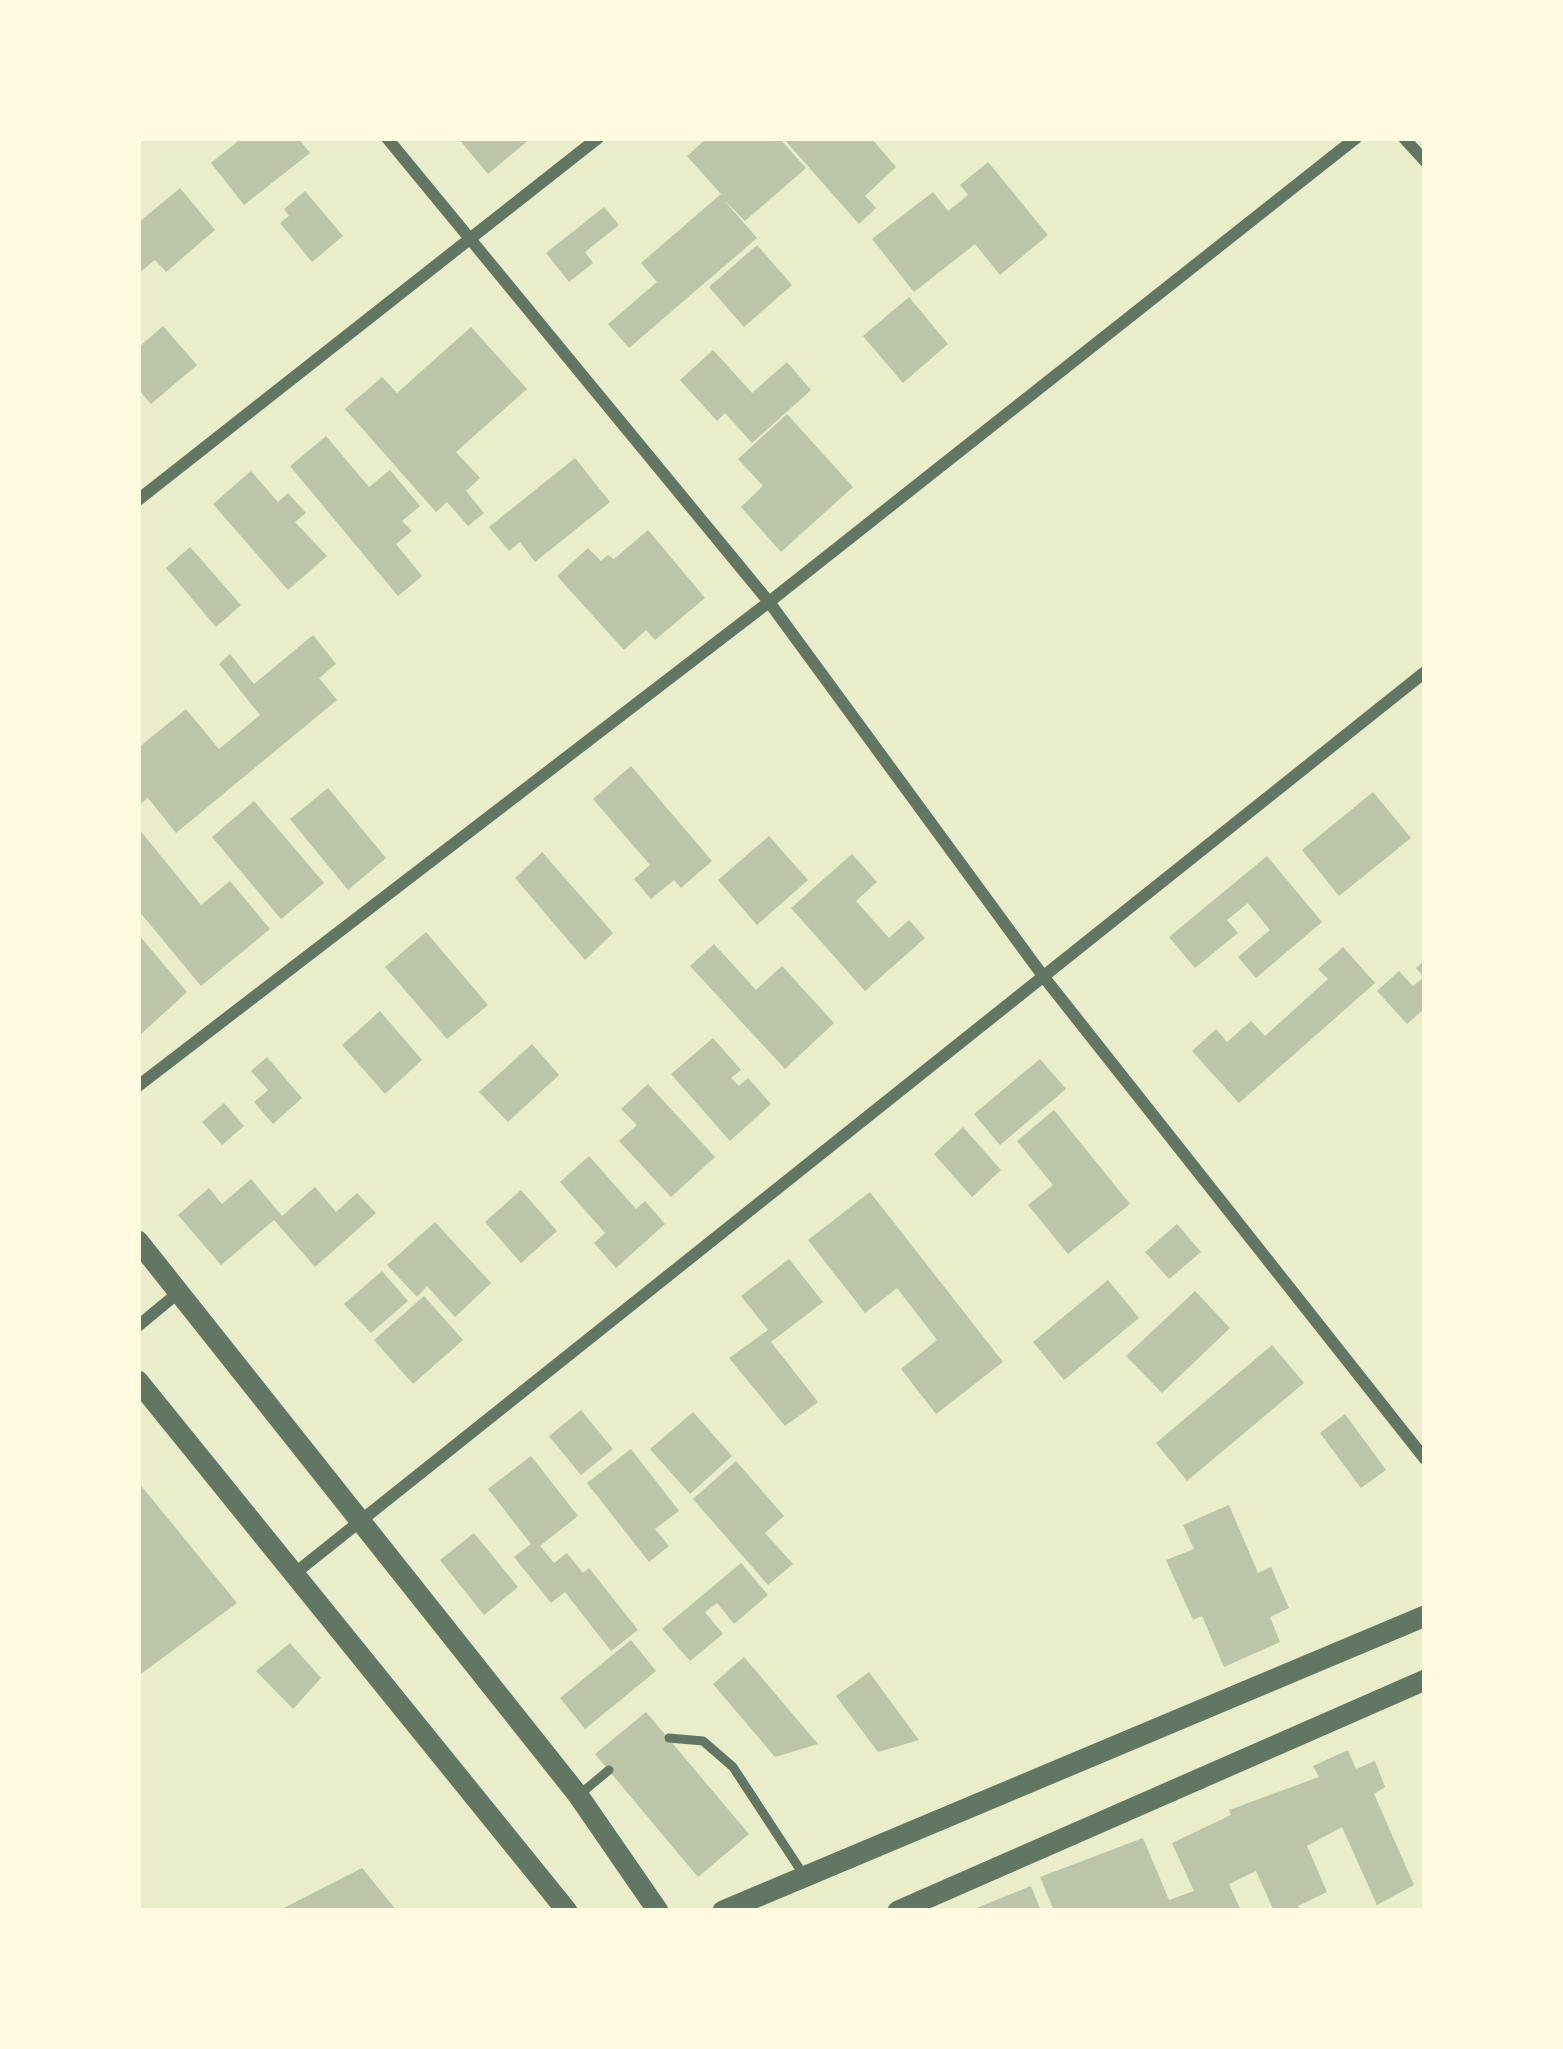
<!DOCTYPE html>
<html>
<head>
<meta charset="utf-8">
<style>
	body { margin:0 }
	#map { position:relative; width:1563px; height:2049px; overflow:hidden; background:#e9edc9; font-family:"Noto Sans",sans-serif }
	canvas { display:block }
	.frame { position:absolute; inset:0; border:141px solid #fefae0; pointer-events:none }
</style>
</head>
<body>
<div id="map">
<canvas width="1563" height="2049"></canvas>
<div class="frame"></div>
</div>
<script>
const c = document.querySelector('canvas').getContext('2d');
c.lineJoin = 'round';
function paint(path, color) { c.fillStyle = color; c.fill(path, 'evenodd'); }
const toPath = rows => new Path2D(rows.map(r => 'M' + r).join(''));
function stroke(path, color, width, dash) { c.strokeStyle = color; c.lineWidth = width; c.lineCap = dash ? 'butt' : 'round'; c.setLineDash(dash || []); c.stroke(path); }
const building = toPath([
	[242,138,298,138,310,153,244,205,211,163],
	[458,138,531,138,488,174],
	[707,138,779,138,806,168,745,221,723,199,757,238,629,348,608,324,657,282,641,263,721,194,687,156],
	[783,138,871,138,896,167,865,196,876,208,859,224],
	[988,162,1048,235,1000,275,975,244,914,292,872,239,933,192,948,211,968,195,960,185],
	[180,188,215,230,166,272,155,260,140,272,138,223],
	[305,191,343,236,312,262,280,223,289,216,284,209],
	[604,207,619,225,585,252,593,263,569,282,546,253],
	[757,245,792,285,744,327,709,287],
	[909,297,948,344,903,383,863,336],
	[163,326,197,365,151,404,138,389,138,348],
	[471,327,527,389,456,452,480,478,466,491,484,513,468,526,447,502,436,512,345,409,382,377,397,393],
	[713,350,752,393,787,362,811,390,752,443,725,413,717,421,680,380],
	[787,414,853,487,781,552,741,507,763,486,738,459],
	[326,436,369,487,390,470,420,506,402,521,412,531,396,544,422,576,398,596,290,466],
	[575,458,610,502,535,562,520,542,509,551,489,527],
	[251,471,278,502,288,493,306,513,295,522,327,556,288,590,213,504],
	[648,530,705,598,655,640,646,630,624,650,557,576,588,548,601,561,608,555,614,559],
	[190,547,241,605,216,627,166,568],
	[313,635,336,664,319,678,337,700,176,833,148,798,140,804,138,748,186,709,219,749,260,715,219,664,230,654,254,684],
	[631,766,712,861,681,888,674,880,651,899,634,879,650,865,593,799],
	[328,788,386,858,348,890,290,819],
	[1373,792,1411,838,1339,896,1302,850],
	[254,801,324,883,281,919,212,837],
	[138,828,201,905,230,881,270,929,201,986,138,910],
	[769,836,808,880,757,925,718,880],
	[542,852,613,933,585,960,515,878],
	[852,854,877,882,856,901,889,938,909,920,925,938,865,991,791,908],
	[1267,856,1322,922,1256,978,1238,957,1270,930,1248,903,1227,920,1238,933,1195,968,1169,937],
	[426,932,488,1005,447,1039,385,967],
	[138,934,187,992,141,1034,138,1030],
	[714,944,756,990,782,966,834,1023,785,1069,690,966],
	[1343,947,1375,983,1239,1103,1192,1051,1216,1029,1227,1042,1251,1021,1265,1036,1328,979,1318,969],
	[1425,960,1425,1008,1407,1024,1377,991,1399,971,1413,986,1424,977,1416,968],
	[380,1011,422,1060,385,1094,342,1045],
	[713,1038,741,1070,731,1078,739,1086,748,1078,771,1104,730,1141,671,1074],
	[532,1044,559,1075,508,1122,479,1092],
	[267,1057,302,1098,273,1124,254,1102,268,1090,251,1071],
	[1040,1059,1066,1089,1000,1145,974,1114],
	[648,1084,715,1157,671,1197,619,1141,637,1125,621,1109],
	[224,1103,244,1126,222,1145,202,1122],
	[1054,1110,1130,1204,1068,1254,1028,1205,1053,1185,1017,1141],
	[963,1127,1001,1170,972,1197,934,1154],
	[589,1156,636,1209,645,1201,665,1224,616,1268,594,1243,605,1233,560,1182],
	[251,1179,282,1216,315,1187,336,1212,357,1193,376,1213,315,1267,274,1220,221,1265,178,1215,209,1188,222,1204],
	[521,1190,557,1231,521,1263,485,1222],
	[870,1192,1003,1362,936,1414,901,1369,937,1340,897,1288,865,1313,808,1240],
	[435,1222,491,1283,455,1317,427,1286,417,1297,387,1265],
	[1177,1224,1201,1252,1169,1279,1145,1252],
	[789,1259,823,1302,771,1342,818,1402,785,1426,729,1358,768,1330,741,1296],
	[382,1271,408,1301,371,1333,344,1304],
	[1108,1280,1139,1318,1064,1380,1033,1342],
	[1195,1291,1230,1328,1162,1393,1126,1356],
	[424,1296,463,1340,413,1384,374,1340],
	[1272,1345,1304,1383,1187,1481,1156,1443],
	[581,1410,613,1449,581,1475,549,1436],
	[693,1412,732,1456,690,1494,650,1449],
	[1345,1414,1386,1470,1361,1488,1320,1433],
	[631,1449,679,1511,655,1529,669,1546,649,1562,587,1483],
	[531,1456,578,1516,540,1546,554,1563,567,1553,583,1573,589,1568,638,1630,611,1651,565,1592,551,1603,514,1557,531,1544,488,1489],
	[736,1461,784,1516,765,1533,793,1564,768,1585,693,1499],
	[138,1482,237,1603,138,1676],
	[1229,1505,1258,1573,1271,1567,1289,1608,1270,1617,1280,1642,1224,1667,1202,1616,1193,1620,1166,1560,1194,1549,1183,1525],
	[474,1533,518,1587,484,1615,440,1560],
	[741,1563,768,1595,734,1624,717,1603,705,1612,723,1634,690,1661,662,1629],
	[631,1640,656,1671,585,1729,560,1698],
	[290,1643,321,1678,293,1709,256,1671],
	[744,1657,818,1744,775,1757,713,1684],
	[869,1672,919,1740,878,1752,836,1696],
	[646,1712,749,1834,698,1877,595,1754],
	[1348,1750,1356,1769,1375,1761,1385,1787,1374,1794,1414,1885,1377,1905,1342,1827,1307,1846,1327,1892,1298,1906,1300,1911,1274,1911,1256,1871,1229,1884,1241,1911,1054,1911,1040,1877,1143,1838,1169,1900,1194,1891,1172,1843,1231,1815,1229,1810,1319,1777,1313,1766],
	[362,1868,397,1911,278,1911],
	[1031,1886,1041,1911,969,1911]
]);
const service = toPath([
	[669,1738,703,1741,733,1767,805,1877],
	[580,1794,609,1770]
]);
const minor = toPath([
	[387,138,769,602,1043,976,1425,1459],
	[1404,138,1425,161],
	[138,500,598,138],
	[138,1086,769,602,1356,138],
	[138,1326,179,1292],
	[294,1574,1425,672]
]);
const tertiary = toPath([
	[138,1241,578,1795,658,1911],
	[138,1381,567,1911],
	[723,1911,1425,1616],
	[898,1911,1425,1680]
]);
paint(building, '#bcc5a7');
stroke(service, '#617663', 9);
stroke(minor, '#617663', 12);
stroke(tertiary, '#617663', 21);
</script>
</body>
</html>
